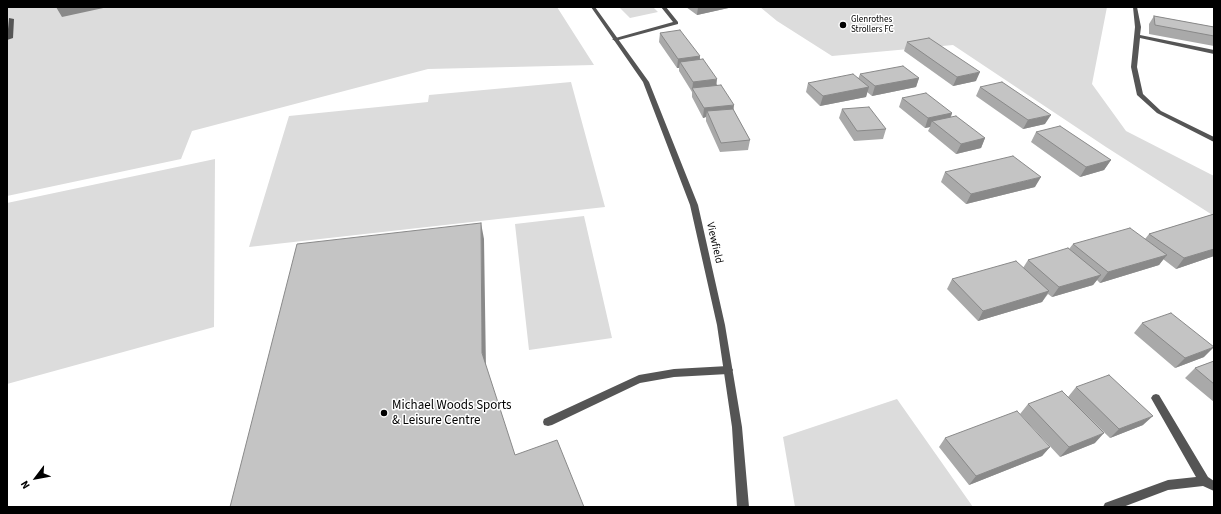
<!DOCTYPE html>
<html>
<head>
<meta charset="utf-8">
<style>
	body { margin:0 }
	#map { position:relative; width:1221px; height:514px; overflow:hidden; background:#fff; font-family:"Source Sans 3",sans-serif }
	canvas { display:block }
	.frame { position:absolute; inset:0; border:8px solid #000; pointer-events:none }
	.north { position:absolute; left:16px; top:458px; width:40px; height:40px; -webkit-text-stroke:3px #fff; paint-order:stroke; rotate:238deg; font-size:11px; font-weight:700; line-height:16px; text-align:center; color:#000 }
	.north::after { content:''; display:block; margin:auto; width:14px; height:18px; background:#000; clip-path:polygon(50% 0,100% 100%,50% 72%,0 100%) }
</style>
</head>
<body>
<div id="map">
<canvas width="1221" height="514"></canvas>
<div class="frame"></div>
<div class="north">N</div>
</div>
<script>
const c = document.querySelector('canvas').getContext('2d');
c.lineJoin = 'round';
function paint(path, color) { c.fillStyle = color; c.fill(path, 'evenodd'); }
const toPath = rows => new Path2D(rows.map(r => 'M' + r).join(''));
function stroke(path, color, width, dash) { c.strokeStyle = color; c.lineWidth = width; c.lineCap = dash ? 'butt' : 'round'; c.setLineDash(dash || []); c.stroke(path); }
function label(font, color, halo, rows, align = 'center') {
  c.font = font + ' "Source Sans 3",sans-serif'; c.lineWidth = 3; c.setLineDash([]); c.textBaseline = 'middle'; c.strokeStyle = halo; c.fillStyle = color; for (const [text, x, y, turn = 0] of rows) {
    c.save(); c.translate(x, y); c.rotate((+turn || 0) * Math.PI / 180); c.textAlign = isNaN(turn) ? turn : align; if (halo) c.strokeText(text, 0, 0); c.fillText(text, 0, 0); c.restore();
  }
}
const green = toPath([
	[7,7,557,7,594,65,428,69,192,131,181,159,7,196],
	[619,7,653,7,658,12,630,18],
	[760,7,1107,7,1092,84,1126,131,1214,176,1214,216,1106,147,953,45,832,56,777,21],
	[571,82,605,207,249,247,289,116,428,102,429,95],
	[215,159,214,327,7,384,7,203],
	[584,216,612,338,529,350,515,224],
	[897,399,973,507,795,507,783,437]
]);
const service = toPath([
	[661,7,666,7,678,22,678,24,615,41,612,39,673,22,661,7],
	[1133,7,1137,7,1141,27,1140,35,1214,50,1214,54,1140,38,1137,67,1143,94,1161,111,1214,137,1214,142,1157,113,1137,95,1131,67,1135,27,1133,7],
	[9,18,14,19,13,38,7,40,9,18],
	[728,366,731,367,733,370,731,373,728,374,674,377,640,383,552,425,548,426,544,425,543,422,544,419,639,375,674,369,728,366]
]);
const minor = toPath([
	[591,7,595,7,649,82,698,205,725,325,742,427,749,507,737,507,732,427,717,325,690,205,643,82,591,7],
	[1156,394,1159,395,1208,477,1214,481,1214,491,1203,486,1168,490,1123,507,1103,507,1105,503,1168,480,1196,477,1151,398,1153,395,1156,394]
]);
const wall = toPath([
	[686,7,733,7,697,15],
	[1154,16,1214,27,1214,46,1149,34,1149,24],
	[660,33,700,56,700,59,733,109,750,140,748,150,720,152,706,121,706,117,703,118,692,97,692,92,679,71,679,68,677,68,659,42],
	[907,42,976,81,953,86,904,51],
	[860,74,919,78,916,87,872,96,867,92,866,97,820,106,806,92,808,83,858,79],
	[980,87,1045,124,1023,129,976,96],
	[902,98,952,113,951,117,985,138,981,148,956,154,928,131,930,127,925,128,899,107],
	[842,109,886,129,883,139,854,141,839,118],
	[1036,132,1111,160,1104,170,1080,177,1031,142],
	[945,172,1035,187,966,204,941,182],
	[1214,214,1214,256,1176,269,1163,259,1159,265,1100,283,1097,280,1093,285,1052,297,1048,294,1042,302,978,321,947,289,952,279,1023,268,1028,260,1069,249,1073,244,1145,239,1149,234],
	[1142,323,1204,357,1175,368,1134,333],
	[1214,361,1214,402,1185,378,1195,368],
	[1076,387,1143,425,1110,438,1068,397],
	[1028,404,1095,443,1060,457,1020,414],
	[945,438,1050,447,1042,456,969,485,939,447]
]);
const shadedWall = toPath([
	[56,7,108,7,62,17],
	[698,7,733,7,697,15],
	[700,56,699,65,680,62,679,68,677,68,678,59],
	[980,72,976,81,953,86,957,77],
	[919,78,916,87,872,96,875,86],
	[717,79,716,89,692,88,692,92,693,82],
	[869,87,866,97,820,106,823,96],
	[734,105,733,114,707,111,706,117,703,118,704,108],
	[952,113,948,123,932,121,930,127,925,128,928,118],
	[1051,115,1045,124,1023,129,1028,120],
	[985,138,981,148,956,154,961,144],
	[1111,160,1104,170,1080,177,1086,167],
	[1041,177,1035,187,966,204,971,194],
	[481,223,484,239,486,370,482,353],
	[1214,249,1214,256,1176,269,1184,258],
	[1167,255,1159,265,1100,283,1108,272],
	[1101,275,1093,285,1052,297,1059,287],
	[1049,291,1042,302,978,321,983,311],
	[1214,347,1204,357,1175,368,1185,358],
	[1153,416,1143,425,1110,438,1119,429],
	[1104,433,1095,443,1060,457,1069,447],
	[1050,447,1042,456,969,485,976,476]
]);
const building = toPath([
	[1154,16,1214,27,1214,36,1155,25,1154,16],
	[680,30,700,56,678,59,660,33,680,30],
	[929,38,980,72,957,77,907,42,929,38],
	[703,59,717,79,693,82,680,62,703,59],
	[903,66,919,78,875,86,860,74,903,66],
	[853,74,869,87,823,96,808,83,853,74],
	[1002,82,1051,115,1028,120,980,87,1002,82],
	[721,85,734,105,704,108,692,88,721,85],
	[926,93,952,113,928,118,902,98,926,93],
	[869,107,886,129,857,131,842,109,869,107],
	[733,109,750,140,721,143,707,111,733,109],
	[956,116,985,138,961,144,932,121,956,116],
	[1060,126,1111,160,1086,167,1036,132,1060,126],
	[1013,156,1041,177,971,194,945,172,1013,156],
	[1214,214,1214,249,1184,258,1149,234,1214,214],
	[481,223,482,353,515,455,557,440,584,507,230,507,297,244,481,223],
	[1130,228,1167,255,1108,272,1073,244,1130,228],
	[1068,248,1101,275,1059,287,1028,260,1068,248],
	[1016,261,1049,291,983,311,952,279,1016,261],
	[1171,313,1214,347,1185,358,1142,323,1171,313],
	[1214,361,1214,384,1195,368,1214,361],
	[1109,375,1153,416,1119,429,1076,387,1109,375],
	[1062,391,1104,433,1069,447,1028,404,1062,391],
	[1017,411,1050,447,976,476,945,438,1017,411]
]);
const markers = [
	[843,25,4,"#000"],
	[384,413,4,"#000"]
];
const farPoinames = [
	["Glenrothes",851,20],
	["Strollers FC",851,30]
];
const streetNames = [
	["Viewfield",714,243,77]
];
const nearPoinames = [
	["Michael Woods Sports",392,406],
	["& Leisure Centre",392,421]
];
paint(green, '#dcdcdc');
paint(service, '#555');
paint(minor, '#555');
paint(wall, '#a9a9a9');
paint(shadedWall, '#898989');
paint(building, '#c4c4c4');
stroke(building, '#898989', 1);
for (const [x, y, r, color] of markers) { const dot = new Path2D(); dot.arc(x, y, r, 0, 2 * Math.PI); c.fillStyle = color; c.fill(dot); stroke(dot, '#fff', 1.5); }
label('9px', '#000', '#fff', farPoinames, 'left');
label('11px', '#000', '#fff', streetNames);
label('13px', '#000', '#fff', nearPoinames, 'left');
</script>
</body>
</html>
